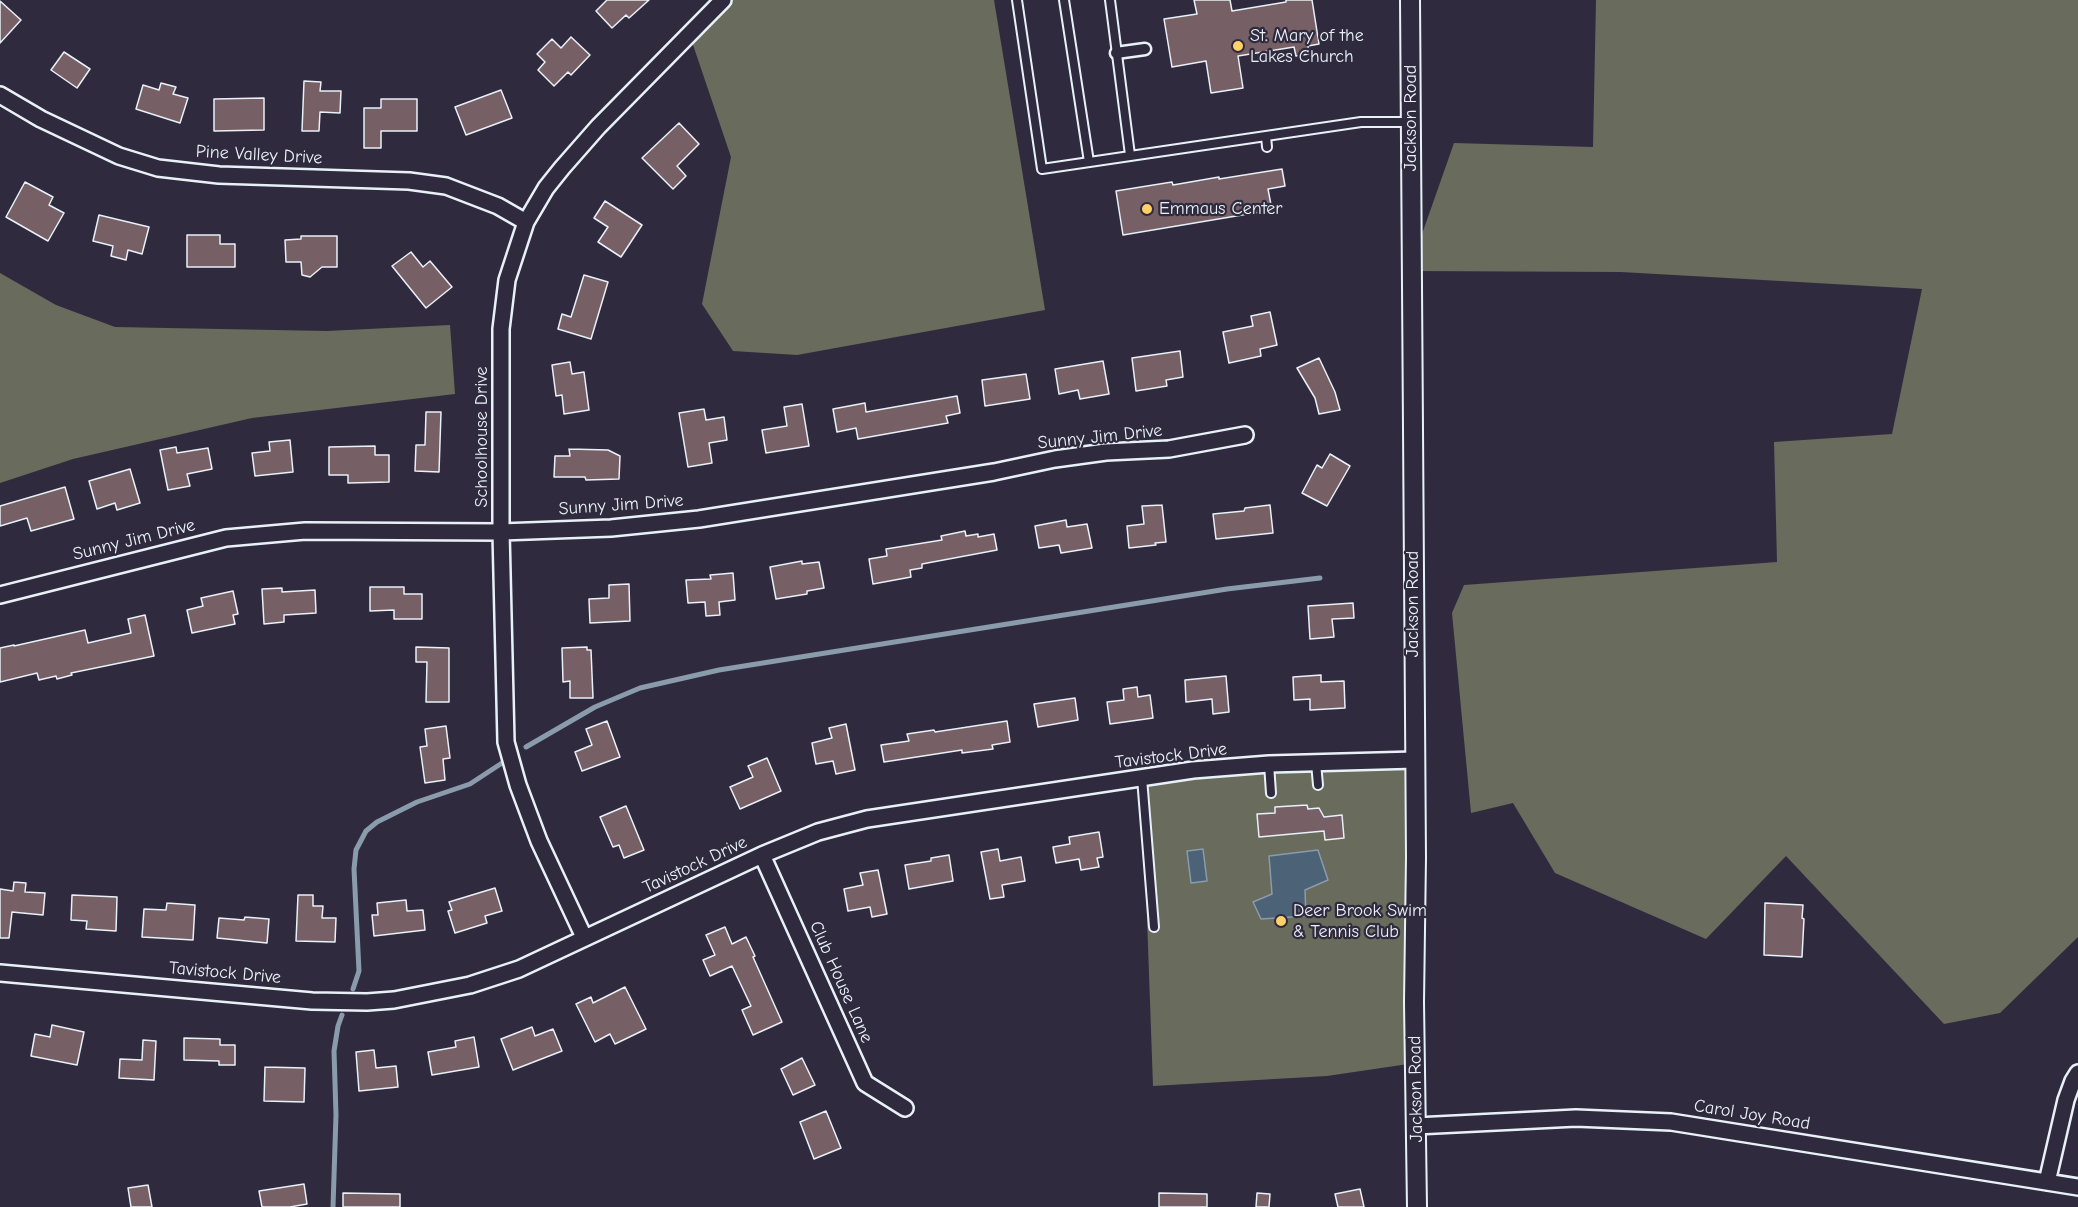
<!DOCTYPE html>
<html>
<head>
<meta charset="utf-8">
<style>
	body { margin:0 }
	canvas { display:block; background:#2f2a3d }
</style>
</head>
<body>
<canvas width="2078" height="1207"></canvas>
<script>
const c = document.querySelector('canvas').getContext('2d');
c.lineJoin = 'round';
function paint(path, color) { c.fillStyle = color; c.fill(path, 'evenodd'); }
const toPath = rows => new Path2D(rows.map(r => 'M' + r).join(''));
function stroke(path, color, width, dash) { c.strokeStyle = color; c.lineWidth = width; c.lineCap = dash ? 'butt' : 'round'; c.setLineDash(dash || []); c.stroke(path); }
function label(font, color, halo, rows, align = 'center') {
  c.font = font + ' "Comic Neue",sans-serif'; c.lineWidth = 4.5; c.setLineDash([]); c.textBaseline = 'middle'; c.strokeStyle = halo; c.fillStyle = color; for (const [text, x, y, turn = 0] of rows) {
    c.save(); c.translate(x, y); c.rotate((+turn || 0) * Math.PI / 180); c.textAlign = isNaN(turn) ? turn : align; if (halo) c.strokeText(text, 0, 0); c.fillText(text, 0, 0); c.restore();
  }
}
const green = toPath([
	[723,0,994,0,1045,310,797,355,733,351,702,304,731,157,689,33],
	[1596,0,2078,0,2078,937,2000,1013,1944,1024,1786,856,1706,939,1555,873,1513,803,1471,813,1452,613,1464,585,1777,562,1774,442,1892,434,1922,289,1621,272,1409,271,1454,143,1593,147],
	[0,273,56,305,115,327,327,331,450,325,455,394,252,418,73,459,0,483],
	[1415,760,1415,1063,1327,1076,1153,1086,1142,778]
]);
const water = toPath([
	[1203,849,1207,881,1191,883,1187,851,1203,849],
	[1318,850,1328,880,1305,890,1306,916,1261,919,1253,902,1272,894,1269,856,1318,850]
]);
const stream = toPath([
	[526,747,595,707,640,688,719,670,1227,589,1320,578],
	[353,989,359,971,354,869,356,850,366,831,377,822,417,802,470,784,502,763],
	[333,1207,336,1115,334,1051,338,1026,342,1015]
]);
const building = toPath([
	[607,0,649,0,629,18,626,15,612,28,596,11,607,0],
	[1194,0,1230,0,1232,11,1286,2,1286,0,1312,0,1319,44,1308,46,1309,54,1296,56,1294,47,1238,56,1243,88,1211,93,1206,61,1172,67,1164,19,1197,14,1194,0],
	[0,1,21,20,0,43,0,1],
	[571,37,590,55,571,75,568,72,554,86,538,70,545,62,537,54,552,39,561,48,571,37],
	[64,52,90,69,77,88,51,70,64,52],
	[304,81,321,82,320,91,341,91,340,113,320,112,319,131,302,131,304,81],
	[161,83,176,87,173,94,188,98,180,123,136,109,143,85,159,90,161,83],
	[501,90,512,118,466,135,455,107,501,90],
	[264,98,264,130,214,131,214,99,264,98],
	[381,99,417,99,417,131,381,131,381,148,364,148,364,108,381,108,381,99],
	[679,123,699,144,677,166,686,176,673,189,642,158,679,123],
	[1282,169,1285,186,1268,189,1272,210,1123,235,1116,191,1172,182,1173,185,1219,177,1219,179,1282,169],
	[25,182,53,197,49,205,64,213,48,241,6,217,25,182],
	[605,201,642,225,621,257,598,242,608,227,594,218,605,201],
	[99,215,149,227,142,254,128,250,126,260,111,256,113,246,93,241,99,215],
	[187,235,220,235,220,244,235,244,235,267,187,267,187,235],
	[301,236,337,236,337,267,322,267,310,277,302,275,301,262,286,262,285,240,301,239,301,236],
	[411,252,423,267,430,261,452,287,426,308,392,266,411,252],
	[584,275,608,282,591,339,558,329,562,314,571,317,584,275],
	[1270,312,1277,345,1260,349,1261,356,1229,363,1223,332,1253,326,1251,316,1270,312],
	[1180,351,1183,377,1166,380,1167,386,1136,391,1132,358,1180,351],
	[1319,358,1335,392,1340,410,1319,414,1315,398,1297,368,1319,358],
	[1103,361,1109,394,1080,399,1078,390,1059,394,1055,369,1103,361],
	[570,362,572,374,584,372,589,410,564,414,562,395,556,396,552,365,570,362],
	[1026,374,1030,399,985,406,982,380,1026,374],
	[957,396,960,413,946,416,948,423,858,439,856,428,837,432,833,409,865,403,866,412,957,396],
	[802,404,809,446,766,453,762,430,787,426,784,407,802,404],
	[704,409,706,420,724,417,727,440,709,443,712,463,688,467,679,413,704,409],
	[426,412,441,412,439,472,415,471,416,445,425,445,426,412],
	[290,440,293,472,255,476,252,453,270,451,269,442,290,440],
	[375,446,375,455,389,455,389,482,348,483,348,475,329,475,329,447,375,446],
	[176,447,177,453,208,448,212,469,187,474,190,486,168,490,160,450,176,447],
	[569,449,608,450,620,456,619,479,586,480,585,477,554,477,555,456,570,456,569,449],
	[1330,454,1350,466,1327,506,1302,493,1317,465,1322,468,1330,454],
	[130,469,140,503,117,510,115,503,97,509,89,481,130,469],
	[65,487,74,519,31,531,27,518,0,526,0,506,65,487],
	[1162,505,1166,542,1155,543,1156,545,1129,548,1127,526,1144,524,1142,506,1162,505],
	[1270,505,1273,533,1216,539,1213,514,1244,511,1245,508,1270,505],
	[1066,520,1067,527,1087,524,1092,548,1061,553,1059,545,1039,548,1035,526,1066,520],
	[965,531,966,536,978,534,978,537,994,534,997,550,922,564,922,568,910,570,911,577,873,584,869,559,887,556,886,549,942,540,941,536,965,531],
	[802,561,802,564,819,562,824,588,807,591,807,594,776,599,770,567,802,561],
	[733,573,735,600,719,602,720,615,706,616,705,602,688,603,686,580,711,579,710,575,733,573],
	[629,584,630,621,590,623,589,599,609,598,609,585,629,584],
	[370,587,404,587,404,594,422,594,422,619,394,619,394,610,370,611,370,587],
	[282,588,282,592,315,590,316,613,284,615,284,622,264,624,262,589,282,588],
	[233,591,238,614,233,615,235,624,192,633,187,610,203,606,201,598,233,591],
	[1353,603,1354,618,1332,619,1334,637,1310,639,1308,606,1353,603],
	[145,615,154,656,71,673,72,675,57,679,56,676,39,680,37,673,0,682,0,648,14,645,14,646,85,630,88,643,131,633,128,619,145,615],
	[416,647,449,648,449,702,426,702,427,662,416,662,416,647],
	[587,647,587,650,591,650,593,698,570,698,570,681,563,682,562,648,587,647],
	[1321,675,1321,682,1344,681,1345,708,1310,710,1310,699,1294,700,1293,677,1321,675],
	[1226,676,1229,712,1213,714,1212,699,1186,702,1185,680,1226,676],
	[1137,687,1138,697,1150,695,1153,718,1110,724,1107,702,1124,700,1123,689,1137,687],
	[1075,698,1078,720,1038,727,1034,704,1075,698],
	[607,721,620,757,582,771,575,752,592,745,586,729,607,721],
	[1007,721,1010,742,992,745,993,749,962,753,962,750,884,762,881,745,909,741,907,734,934,730,935,732,1007,721],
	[846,724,855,770,836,774,833,761,816,764,812,743,832,738,829,728,846,724],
	[446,726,450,758,443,759,445,780,425,783,420,747,427,746,425,729,446,726],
	[767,758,781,791,740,809,730,787,753,777,748,766,767,758],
	[1307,805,1308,809,1319,808,1324,817,1342,815,1344,838,1325,840,1324,831,1259,837,1257,814,1275,813,1275,807,1307,805],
	[626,806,644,850,624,858,619,845,613,847,600,817,626,806],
	[1099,832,1103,857,1097,858,1099,867,1081,870,1079,859,1056,863,1053,847,1070,844,1069,837,1099,832],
	[998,849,1000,861,1021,857,1025,881,1002,885,1004,897,990,899,981,852,998,849],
	[949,855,953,881,909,889,905,865,931,861,931,858,949,855],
	[878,870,887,914,872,917,870,907,848,911,844,889,863,885,860,873,878,870],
	[14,882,26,883,25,892,45,893,43,915,12,912,9,938,0,938,0,889,13,891,14,882],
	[495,888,502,911,485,916,487,923,455,933,448,911,452,910,449,902,495,888],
	[72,895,117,897,116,931,86,929,87,921,71,920,72,895],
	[298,895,313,895,313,906,323,906,322,918,336,918,335,942,296,941,298,895],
	[406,900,407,911,423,910,425,930,374,936,372,915,378,915,377,903,406,900],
	[167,903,195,905,193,940,142,937,144,909,166,910,167,903],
	[1765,903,1803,905,1802,918,1804,919,1802,957,1764,955,1765,903],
	[245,917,269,919,267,943,217,938,219,918,244,920,245,917],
	[725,927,732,944,746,937,755,956,753,957,782,1022,753,1035,742,1010,751,1006,732,966,710,976,703,960,715,955,706,935,725,927],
	[625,987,646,1029,615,1044,610,1034,595,1042,576,1004,591,997,593,1003,625,987],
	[52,1025,84,1032,77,1065,31,1056,35,1034,50,1037,52,1025],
	[532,1027,535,1036,553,1029,562,1051,513,1070,501,1039,532,1027],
	[474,1037,479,1067,432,1075,428,1052,456,1047,455,1041,474,1037],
	[184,1038,220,1039,220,1045,235,1045,235,1065,219,1065,219,1061,184,1060,184,1038],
	[143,1040,156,1041,154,1080,119,1078,120,1059,142,1060,143,1040],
	[374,1050,376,1068,396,1066,398,1087,359,1091,356,1052,374,1050],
	[802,1058,815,1085,793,1095,781,1069,802,1058],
	[265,1067,305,1068,304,1102,264,1101,265,1067],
	[826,1111,841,1148,814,1159,800,1122,826,1111],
	[304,1184,307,1204,290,1207,262,1207,259,1191,304,1184],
	[148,1185,152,1207,131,1207,128,1188,148,1185],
	[1360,1189,1364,1207,1338,1207,1335,1194,1360,1189],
	[343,1193,400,1194,400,1207,343,1207,343,1193],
	[1159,1193,1207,1194,1207,1207,1159,1207,1159,1193],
	[1257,1193,1270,1194,1269,1207,1256,1207,1257,1193]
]);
const service = toPath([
	[1017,0,1042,169,1361,122,1411,122],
	[1064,0,1089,162],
	[1110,0,1130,155],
	[1266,136,1267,147],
	[1316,763,1318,785],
	[1269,764,1271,793],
	[1142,778,1154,927]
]);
const pedestrian = toPath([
	[1116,53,1145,49]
]);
const minor = toPath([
	[0,95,41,119,119,156,158,168,219,175,409,181,446,186,498,206,526,222],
	[0,595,226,538,305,531,501,532,611,528,699,519,994,472,1055,459,1106,452,1169,449,1245,435],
	[762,855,865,1083,905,1108],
	[584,937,539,841,518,785,506,742,501,532,501,329,507,280,526,222,546,188,562,168,598,127,723,0],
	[0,973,312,1001,367,1002,394,1000,470,985,519,969,762,855,818,832,867,819,1193,770,1269,764,1415,760],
	[1416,1126,1576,1118,1671,1122,2078,1187],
	[2047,1182,2066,1100,2073,1081,2078,1073]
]);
const tertiary = toPath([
	[1410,0,1416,857,1414,1002,1417,1207]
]);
const markers = [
	[1238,46,6,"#ffd166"],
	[1147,209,6,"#ffd166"],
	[1281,921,6,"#ffd166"]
];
const poiNames = [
	["St. Mary of the",1250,36],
	["Lakes Church",1250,57],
	["Emmaus Center",1159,209],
	["Deer Brook Swim",1293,911],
	["& Tennis Club",1293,932]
];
const streetNames = [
	["Jackson Road",1411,118,-90],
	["Pine Valley Drive",259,155,3],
	["Schoolhouse Drive",482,437,-90],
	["Sunny Jim Drive",1100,437,-6],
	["Sunny Jim Drive",621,505,-4],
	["Sunny Jim Drive",134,540,-14],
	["Jackson Road",1413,604,-90],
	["Tavistock Drive",1171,756,-7],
	["Tavistock Drive",695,865,-25],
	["Tavistock Drive",225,973,5],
	["Club House Lane",841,982,66],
	["Jackson Road",1416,1089,-91],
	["Carol Joy Road",1752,1115,9]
];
paint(green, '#696b5c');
paint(water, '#4c6277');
stroke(water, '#8a9bab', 1.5);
stroke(stream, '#8a9bab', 5);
paint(building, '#765f65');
stroke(building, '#e8f1f8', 1.5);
stroke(service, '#e8f1f8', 12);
stroke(pedestrian, '#e8f1f8', 15);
stroke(minor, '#e8f1f8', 20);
stroke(tertiary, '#e8f1f8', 22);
stroke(service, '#2f2a3d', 8);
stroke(pedestrian, '#2f2a3d', 10);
stroke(minor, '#2f2a3d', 15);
stroke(tertiary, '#2f2a3d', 18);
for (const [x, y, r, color] of markers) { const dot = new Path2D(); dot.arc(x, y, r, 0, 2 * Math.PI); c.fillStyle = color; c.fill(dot); stroke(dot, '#2f2a3d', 2); }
label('18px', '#e8f1f8', '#2f2a3d', poiNames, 'left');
label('18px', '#e8f1f8', '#2f2a3d', streetNames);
</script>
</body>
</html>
